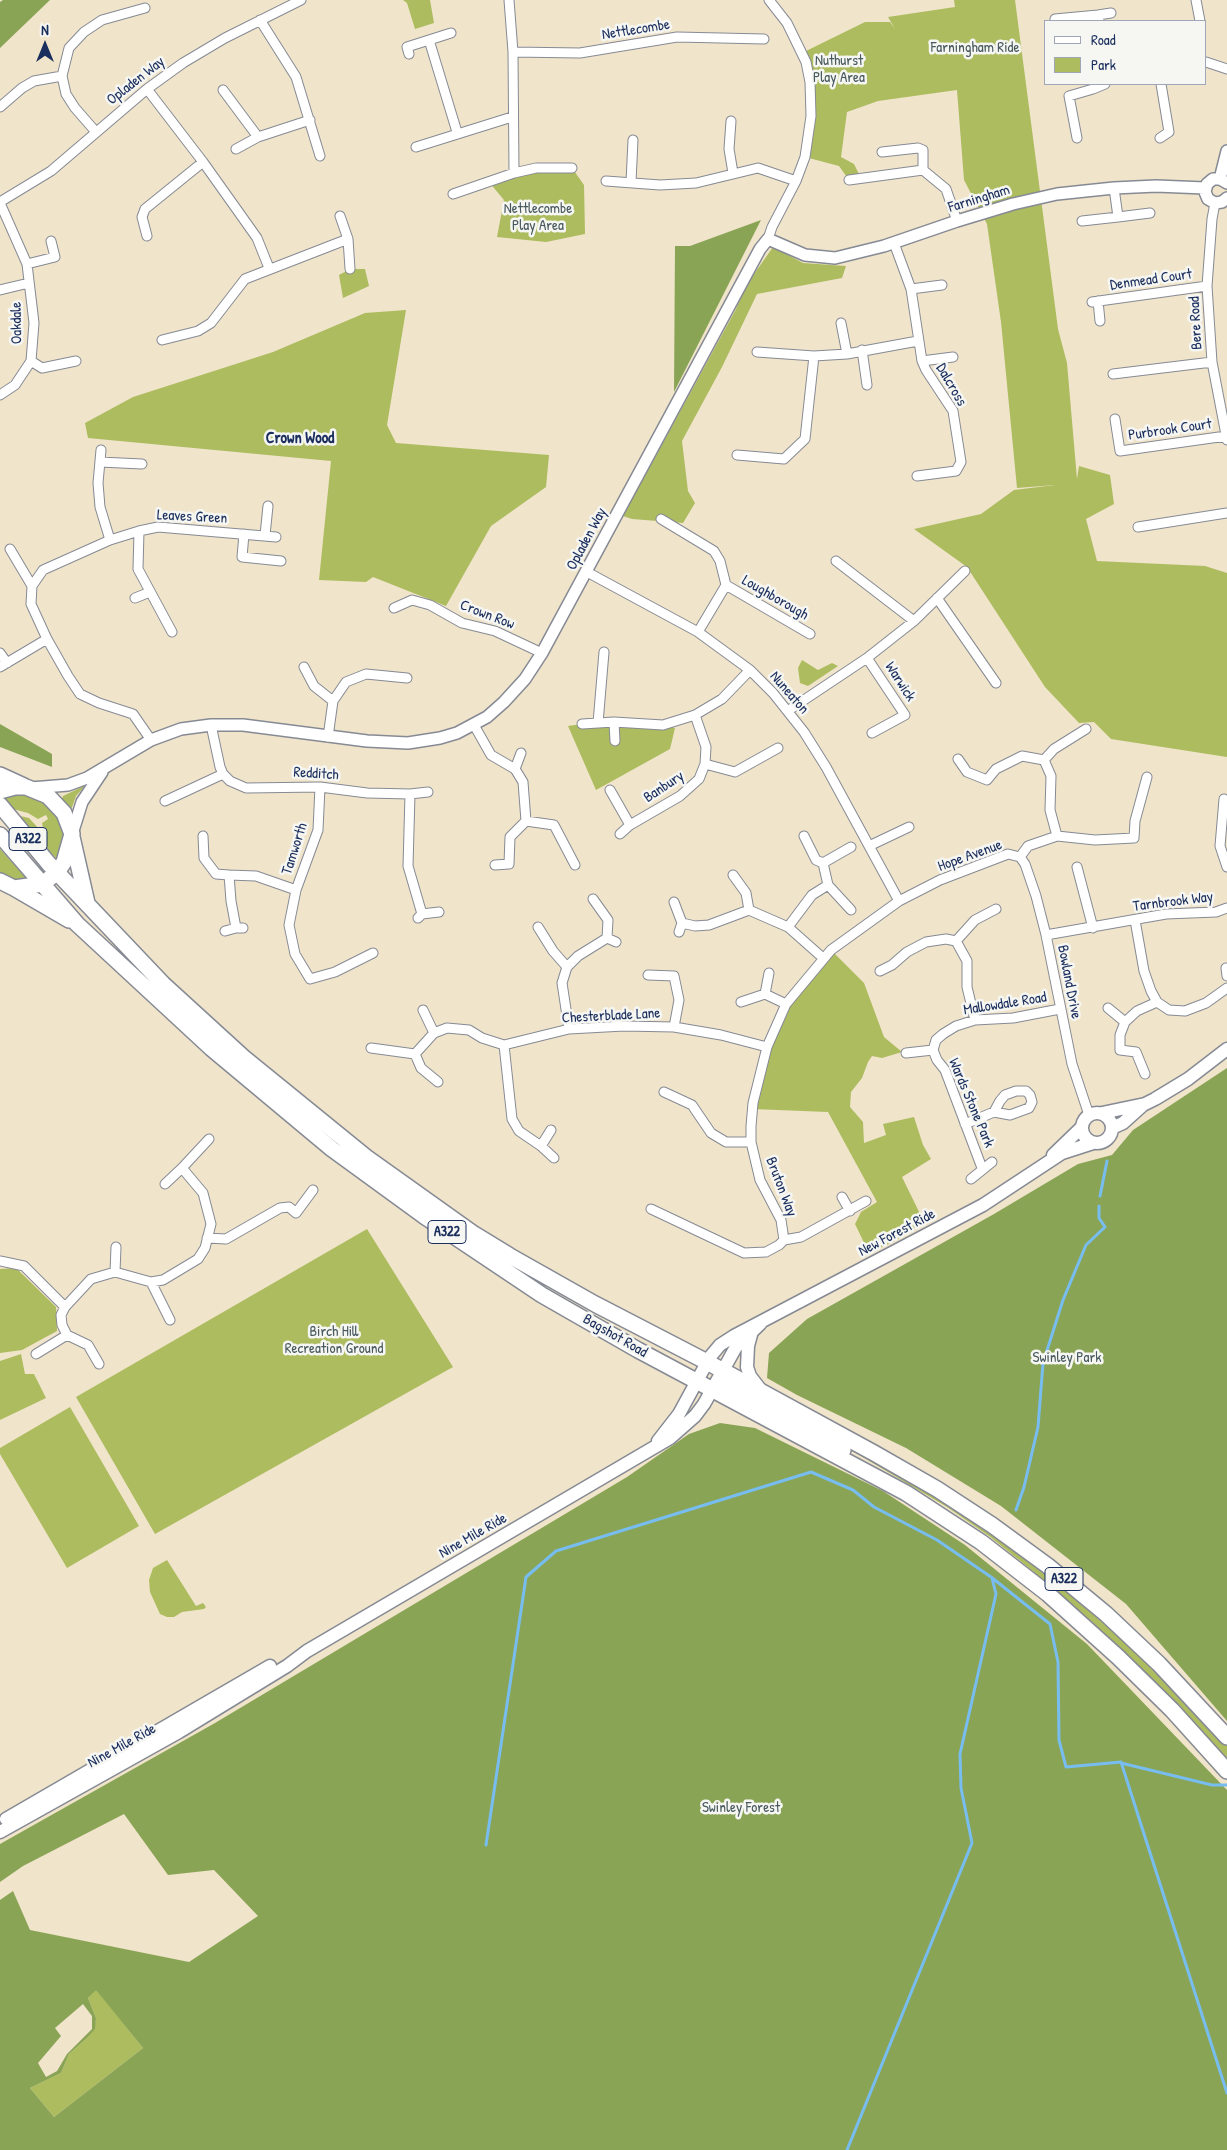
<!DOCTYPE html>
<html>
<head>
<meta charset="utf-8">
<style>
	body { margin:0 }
	#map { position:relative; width:1227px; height:2150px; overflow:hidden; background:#f0e4ca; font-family:"Patrick Hand",sans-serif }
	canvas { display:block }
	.legend { position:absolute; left:1044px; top:20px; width:162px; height:65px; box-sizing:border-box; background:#f6f6f2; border:1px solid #9ea6b7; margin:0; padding:6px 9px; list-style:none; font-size:15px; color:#1b2f5e }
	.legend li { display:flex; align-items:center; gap:10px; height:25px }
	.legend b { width:25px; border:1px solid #9ea6b7 }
	.north { position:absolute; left:20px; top:20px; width:50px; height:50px; -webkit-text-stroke:4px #f6f6f2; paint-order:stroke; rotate:0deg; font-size:14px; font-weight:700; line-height:20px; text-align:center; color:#1b2f5e }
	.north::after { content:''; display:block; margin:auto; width:18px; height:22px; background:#1b2f5e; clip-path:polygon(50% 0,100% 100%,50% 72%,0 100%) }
</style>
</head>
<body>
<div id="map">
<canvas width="1227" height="2150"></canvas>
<ul class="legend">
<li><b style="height:6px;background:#fff"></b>Road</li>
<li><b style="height:14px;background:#adbc5f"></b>Park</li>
</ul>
<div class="north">N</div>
</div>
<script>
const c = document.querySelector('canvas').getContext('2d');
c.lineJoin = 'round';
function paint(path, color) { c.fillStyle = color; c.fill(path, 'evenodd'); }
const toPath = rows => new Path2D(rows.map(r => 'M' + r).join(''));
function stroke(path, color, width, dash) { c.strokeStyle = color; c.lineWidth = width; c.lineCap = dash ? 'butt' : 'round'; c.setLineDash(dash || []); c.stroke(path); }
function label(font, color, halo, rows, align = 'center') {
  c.font = font + ' "Patrick Hand",sans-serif'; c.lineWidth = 5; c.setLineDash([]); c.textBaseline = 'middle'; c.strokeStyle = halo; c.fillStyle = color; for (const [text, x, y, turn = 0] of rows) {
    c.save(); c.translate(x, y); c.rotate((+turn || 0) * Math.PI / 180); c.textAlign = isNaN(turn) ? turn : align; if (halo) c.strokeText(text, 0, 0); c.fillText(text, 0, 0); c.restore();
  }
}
const green = toPath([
	[403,0,430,0,434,23,415,29,407,3],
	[954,0,1015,0,1058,329,1067,363,1077,479,1079,466,1110,475,1114,504,1086,519,1097,561,1205,566,1227,573,1227,757,1111,739,1094,722,1079,723,1045,687,967,567,914,529,981,514,1014,490,1055,485,1017,488,1001,322,987,224,964,180,957,90,878,101,847,112,841,157,854,164,861,178,849,180,839,166,805,157,810,82,802,53,865,22,890,22,895,29,888,17,955,7],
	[572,168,584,185,585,234,546,242,497,237,504,200,489,182,514,173],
	[773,247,803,263,846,266,842,278,757,294,722,367,682,441,688,491,695,503,683,523,632,519,623,516,735,311,747,284],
	[350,269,365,269,369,286,343,298,339,275],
	[406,310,387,425,396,443,549,455,546,487,491,526,446,606,373,577,366,582,319,580,331,461,88,438,85,423,133,397,273,352,365,313],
	[802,660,818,670,832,663,838,666,808,686,800,683,798,668],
	[582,724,663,725,675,728,670,749,596,790,568,726],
	[82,787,84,787,76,796,71,810,62,799,63,796],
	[24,794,47,803,57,812,64,833,63,848,58,860,47,849,42,823,48,819,46,815,38,819,28,813,13,809,4,798,14,795],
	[20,816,29,818,40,830,41,841],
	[0,849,28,880,17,880,0,874],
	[831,950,864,983,884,1037,902,1052,882,1058,872,1056,868,1062,862,1078,851,1092,850,1107,863,1122,864,1143,886,1135,883,1124,914,1117,923,1145,931,1159,902,1177,924,1222,893,1242,869,1253,855,1224,861,1212,877,1202,828,1112,752,1109,786,1004],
	[367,1229,453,1367,155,1534,76,1397],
	[16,1268,56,1307,57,1331,22,1350,0,1353,0,1269],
	[21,1354,25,1374,34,1374,46,1398,0,1420,0,1361],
	[70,1407,139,1526,67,1568,0,1454,0,1448],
	[844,1443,891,1469,985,1529,1015,1550,1077,1600,1132,1649,1227,1746,1227,1764,1094,1628,1034,1572,989,1536,947,1507,844,1446],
	[167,1560,196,1606,203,1603,206,1607,204,1609,182,1612,174,1617,167,1617,160,1614,150,1592,149,1580,153,1568],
	[96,1989,143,2048,54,2117,30,2088,61,2073,69,2054,87,2038,94,2029,96,2018,88,1998]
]);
const forest = toPath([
	[3,0,50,0,0,48,0,2],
	[761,220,674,392,675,246,690,246],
	[0,724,52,754,52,767,0,747],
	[1227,1068,1227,1721,1126,1604,1001,1506,906,1448,797,1395,767,1378,769,1353,807,1319,994,1214,1078,1164,1112,1155,1133,1130],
	[720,1423,755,1428,883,1491,965,1545,1087,1644,1227,1790,1227,2150,0,2150,0,1900,13,1891,30,1930,189,1962,258,1916,214,1870,168,1875,124,1814,23,1866,0,1882,0,1844,215,1723,627,1477,689,1434],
	[96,1990,143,2048,54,2117,30,2088,61,2073,69,2054,87,2038,95,2029,96,2018,88,1998],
	[83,2004,92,2016,92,2029,67,2054,57,2071,46,2077,38,2063,61,2036,55,2028]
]);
const stream = toPath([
	[1100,1196,1107,1161],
	[1016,1510,1024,1487,1038,1427,1043,1363,1063,1300,1086,1245,1105,1227,1099,1218,1099,1206],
	[1121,1763,1212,1785,1227,1785],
	[486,1845,526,1577,556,1551,811,1472,853,1490,874,1507,937,1540,991,1577,1050,1624,1058,1662,1059,1740,1066,1767,1121,1762,1227,2093],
	[847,2150,972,1843,961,1788,960,1754,996,1594,992,1578]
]);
const minor = toPath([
	[509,0,513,52,514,173],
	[1196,0,1200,21],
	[1098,15,1111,13],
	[1055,19,1098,15,1099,21],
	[260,20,296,77,320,156],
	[429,40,457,132],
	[513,52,580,53,677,37,764,39],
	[409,54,407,47,451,33],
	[1206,62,1227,69],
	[147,89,203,162,240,214,257,238,269,268],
	[223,90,258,137],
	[0,107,22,88,34,81,62,76],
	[731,121,729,149,733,173],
	[96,132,75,108,66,94,62,76,69,48,84,32,102,20,145,8],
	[1077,138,1069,96,1093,89,1105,84],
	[1160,138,1169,132,1161,84],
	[416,147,512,117],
	[236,149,258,137,310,120],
	[882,152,918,148,923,150,923,170],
	[849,180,923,170,946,189,957,221],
	[606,181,660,185,696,183,758,168,796,181],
	[631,182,633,140],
	[1114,188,1118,217,1150,213],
	[453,194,514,173,536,168,572,168],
	[0,202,51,171,147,89,183,63,225,38,301,0],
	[0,203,27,264,34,323,31,361,15,385,0,395],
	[1215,203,1212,219,1207,286,1212,362,1227,440],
	[340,216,348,239,350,269],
	[1082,221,1118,217],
	[147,236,142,217,145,209,203,162],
	[768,239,772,227,796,181,805,157,811,116,810,82,806,62,787,23,769,0],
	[894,243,911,289,922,361,926,370,953,411,961,462,956,471,917,476],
	[27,264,55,257,51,241],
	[911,289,942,285],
	[0,290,29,283],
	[1098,301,1100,321],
	[1092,302,1207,286],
	[841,323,847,354],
	[162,340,198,331,211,323,245,279,348,239],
	[862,350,867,385],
	[757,352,814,356],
	[31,361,42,368,76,361],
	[922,361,953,357],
	[1113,374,1212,362],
	[1115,419,1120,451,1226,436],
	[101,450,98,483,100,507,110,540],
	[737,455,784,459,805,439,814,356,847,354,918,341],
	[100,462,142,464],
	[661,519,714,551,720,561,726,585],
	[1138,527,1227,513],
	[139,531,138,569,172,632],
	[244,534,242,557,281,561],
	[265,535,268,506],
	[10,549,32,586],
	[836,561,914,621],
	[587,572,698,632,750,670,773,693,804,732,826,767,899,901],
	[135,598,150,592],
	[937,598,996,683],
	[394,608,412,600,430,605,462,623,495,631,542,653],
	[698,632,726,585,810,634],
	[0,653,7,663],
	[867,658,905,715,872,733],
	[0,667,47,639],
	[304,667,314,686,333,701],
	[789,710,867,658,914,621,965,571],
	[614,722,615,741],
	[598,723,604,652],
	[582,724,614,722,663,725,695,715,722,699,750,670],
	[211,725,220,767,223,774,230,781,246,788,320,787,367,793,410,794,408,866,422,914,418,918],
	[474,725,491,755,515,769,523,782,526,821,554,825,575,865],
	[328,737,333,701,346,682,366,674,407,678],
	[151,740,133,714,99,703,80,694,68,676,47,639,31,604,32,586,43,570,110,540,139,531,158,527,276,537],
	[958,759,967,772,987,780,996,769,1022,756,1044,760,1051,776,1050,810,1057,836],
	[1044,760,1054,749,1086,729],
	[705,764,735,772,778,748],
	[515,769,521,753],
	[320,787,318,830,296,890,289,925,295,954,310,979,335,972,373,953],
	[610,790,630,825],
	[410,794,428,792],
	[1224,799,1220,846,1227,867],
	[165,801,223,774],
	[620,834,630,825,680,796,699,779,705,764,706,747,695,715],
	[203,836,204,858,216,874,229,875],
	[869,846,909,827],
	[1020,857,1025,864,1036,896,1046,935,1072,1064,1089,1115],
	[1020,857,1028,846,1057,836,1095,840,1134,838,1135,821,1147,777],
	[823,863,851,847],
	[495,865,509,864,510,837,526,821],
	[1077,867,1093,928],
	[733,875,746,893,749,910],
	[828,885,851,910],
	[593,899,608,920,607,938],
	[674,902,682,923],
	[749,910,788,927,823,958],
	[422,914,439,912],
	[1135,920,1144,971,1151,991,1157,1002,1169,1010,1185,1011,1206,1003,1227,988],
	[538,927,553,951,567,967],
	[788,927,812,895,828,885,823,863,816,860,804,836],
	[243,928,236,928,231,901,229,875,256,876,296,890],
	[225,931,236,928],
	[679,932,682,923,695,926,709,925,749,910],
	[1046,935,1166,914,1216,912,1227,908],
	[956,941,975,920,996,909],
	[1226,968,1227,976],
	[880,971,892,965,907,952,926,942,946,939,956,941,967,961,967,987,975,1020],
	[648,975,674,976,679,1000,674,1027],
	[765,994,769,973],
	[741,1002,765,994,786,1004],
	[1108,1008,1125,1022],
	[423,1010,434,1033],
	[569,1029,562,983,567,967,578,956,607,938,616,942],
	[504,1045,512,1119,519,1131,541,1146,554,1158],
	[371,1048,415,1054,434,1033,447,1028,469,1030,482,1038,504,1045,569,1029,624,1026,674,1027,721,1035,767,1047],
	[933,1050,936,1040,943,1034,956,1026,975,1020,1013,1018,1060,1009],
	[933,1050,937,1060,945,1070,982,1168],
	[906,1053,933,1050],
	[415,1054,421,1068,438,1082],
	[1145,1074,1136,1052,1120,1050,1120,1035,1125,1022,1137,1011,1157,1002],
	[664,1092,692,1105,711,1133,726,1142,751,1142],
	[965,1124,994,1112,1010,1115,1029,1108,1032,1102,1030,1095,1026,1091,1016,1091,1005,1095,1000,1101,994,1112],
	[541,1146,551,1130],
	[971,1179,992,1162],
	[165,1184,182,1168],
	[842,1197,850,1211],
	[651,1209,744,1253,766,1252,779,1245,784,1240,781,1220,760,1180,751,1142,751,1126,753,1103,767,1047,786,1004,831,950,899,901,940,880,1008,854,1020,857],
	[207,1238,226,1239,280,1208,289,1207,296,1213,313,1190],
	[784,1240,801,1237,866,1201],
	[0,1261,24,1266,65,1307],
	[115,1272,116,1247],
	[151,1282,170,1320],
	[36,1354,67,1335],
	[99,1364,88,1345,67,1335,62,1325,61,1315,65,1307,91,1279,115,1272,151,1282,163,1280,198,1259,205,1248,211,1224,203,1193,182,1168,209,1139]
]);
const tertiary = toPath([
	[1220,179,1227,151],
	[1227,183,1220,179,1213,179,1207,184,1205,192,1208,199,1215,203,1222,202,1227,198],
	[31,788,68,785,87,778,151,740,181,729,211,725,243,725,367,741,408,743,440,738,457,733,487,717,504,702,525,679,542,653,760,249,768,239,805,255,835,258,884,246,957,221,1013,204,1057,194,1114,188,1156,186,1205,188],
	[72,834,82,802,102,772]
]);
const secondary = toPath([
	'1082 1128a15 15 0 1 1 30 0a15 15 0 1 1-30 0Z',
	[1102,1113,1145,1104,1155,1099,1188,1079,1227,1049],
	[1112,1128,1123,1123,1143,1105],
	[1053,1155,1082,1127],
	[752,1331,748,1346,747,1367,750,1376,760,1389],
	[658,1441,679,1414,710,1357,720,1345,734,1336,983,1205,1062,1153,1093,1143],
	[6,1819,270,1666],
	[0,1832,179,1732,287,1666,307,1651,670,1438,695,1416,704,1404,736,1347,760,1324]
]);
const trunk = toPath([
	[0,775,24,786],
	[0,791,15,787,26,787,48,796,64,813,72,834,64,862,58,871,43,884,14,888,0,881],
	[0,805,49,864,163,984,243,1057,366,1157,474,1234,510,1256,595,1304,707,1362,874,1453,937,1489,992,1525,1048,1566,1106,1614,1159,1664,1227,1737],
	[0,835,77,924,211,1048,332,1149,424,1216,542,1295,638,1350,906,1493,981,1542,1048,1594,1118,1657,1172,1710,1227,1771],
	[72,837,87,903],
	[14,888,69,920],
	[721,1382,843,1450]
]);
const shields = [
	[28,839,38],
	[447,1232,38],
	[1064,1579,38]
];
const shieldNames = [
	["A322",28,839],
	["A322",447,1232],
	["A322",1064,1579]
];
const streetNames = [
	["Nettlecombe",636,30,-9],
	["Opladen Way",136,81,-38],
	["Farningham",979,199,-17],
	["Denmead Court",1151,280,-8],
	["Oakdale",17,323,-91],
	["Bere Road",1196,323,-93],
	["Dalcross",951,385,60],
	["Purbrook Court",1170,430,-8],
	["Leaves Green",192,517,3],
	["Opladen Way",587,539,-62],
	["Loughborough",775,598,30],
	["Crown Row",487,615,21],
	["Warwick",900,682,57],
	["Nuneaton",789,693,49],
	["Redditch",316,774,4],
	["Banbury",664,787,-34],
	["Tamworth",295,849,-72],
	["Hope Avenue",970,856,-20],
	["Tarnbrook Way",1173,902,-7],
	["Bowland Drive",1069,982,79],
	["Mallowdale Road",1005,1004,-9],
	["Chesterblade Lane",611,1016,-3],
	["Wards Stone Park",971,1103,67],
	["Bruton Way",781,1187,69],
	["New Forest Ride",897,1233,-28],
	["Bagshot Road",615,1336,30],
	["Nine Mile Ride",473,1536,-30],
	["Nine Mile Ride",122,1746,-29]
];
const parkNames = [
	["Farningham Ride",975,48],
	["Nuthurst",839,61],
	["Play Area",839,78],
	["Nettlecombe",538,209],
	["Play Area",538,226],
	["Birch Hill",334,1332],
	["Recreation Ground",334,1349],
	["Swinley Park",1067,1358],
	["Swinley Forest",741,1808]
];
const neighbourhoodNames = [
	["Crown Wood",300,439]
];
paint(green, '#adbc5f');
paint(forest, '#8aa456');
stroke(stream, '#78bdef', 3);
stroke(minor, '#868a94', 11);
stroke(tertiary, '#868a94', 14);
stroke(secondary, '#868a94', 15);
stroke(trunk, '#868a94', 18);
stroke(minor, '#fff', 9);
stroke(tertiary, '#fff', 11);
stroke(secondary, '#fff', 12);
stroke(trunk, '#fff', 15);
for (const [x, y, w] of shields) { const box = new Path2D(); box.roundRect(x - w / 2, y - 11.5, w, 23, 4); c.fillStyle = '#f6f6f2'; c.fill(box); stroke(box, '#1b2f5e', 1); }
label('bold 14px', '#1b2f5e', null, shieldNames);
label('15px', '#1b2f5e', '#f6f6f2', streetNames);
label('15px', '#47595e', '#f6f6f2', parkNames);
label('bold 16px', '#1b2f5e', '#f6f6f2', neighbourhoodNames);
</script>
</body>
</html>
